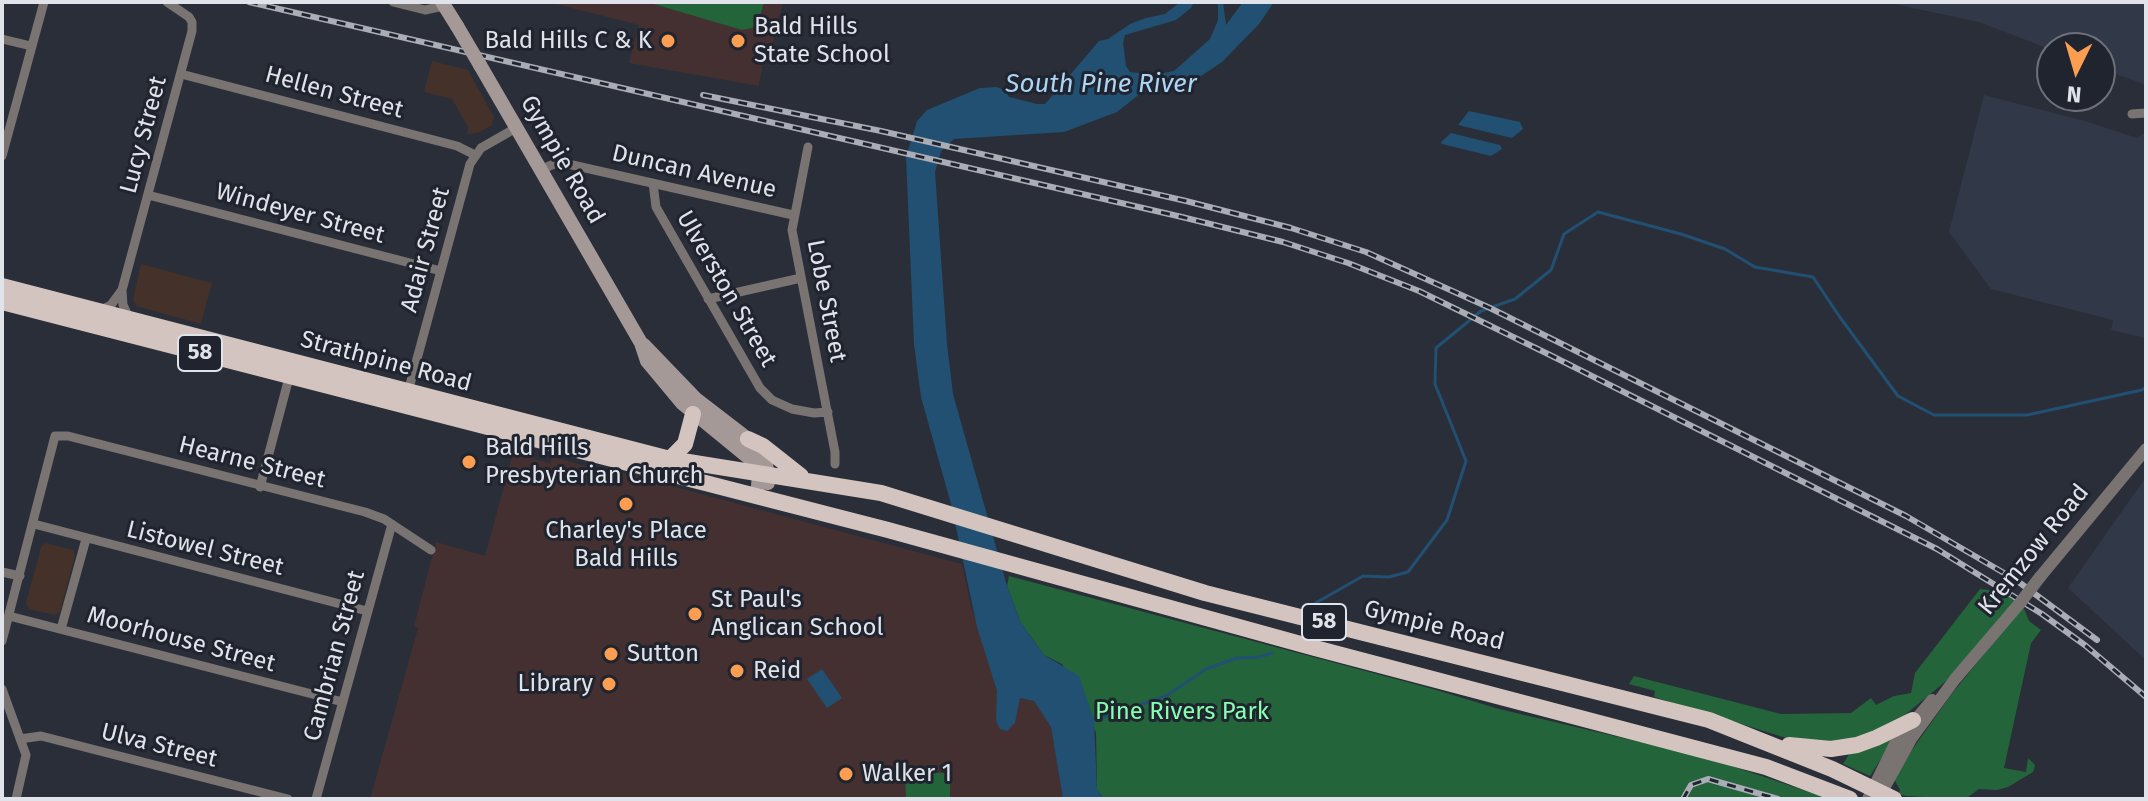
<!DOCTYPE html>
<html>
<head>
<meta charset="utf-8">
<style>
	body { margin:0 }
	#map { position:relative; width:2148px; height:801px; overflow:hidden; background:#2a2e38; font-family:"Fira Sans",sans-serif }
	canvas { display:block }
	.frame { position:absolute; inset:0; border:4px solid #e0e3ea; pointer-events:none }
	.north { position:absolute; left:2036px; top:32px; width:80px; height:80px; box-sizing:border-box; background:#20242e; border:2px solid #6d7079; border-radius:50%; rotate:185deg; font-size:22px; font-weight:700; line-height:32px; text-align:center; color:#e0e3ea }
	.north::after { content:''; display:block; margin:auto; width:28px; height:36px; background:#fb9e52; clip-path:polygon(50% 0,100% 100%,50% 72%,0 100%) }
</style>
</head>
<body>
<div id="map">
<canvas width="2148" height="801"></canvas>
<div class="frame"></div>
<div class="north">N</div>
</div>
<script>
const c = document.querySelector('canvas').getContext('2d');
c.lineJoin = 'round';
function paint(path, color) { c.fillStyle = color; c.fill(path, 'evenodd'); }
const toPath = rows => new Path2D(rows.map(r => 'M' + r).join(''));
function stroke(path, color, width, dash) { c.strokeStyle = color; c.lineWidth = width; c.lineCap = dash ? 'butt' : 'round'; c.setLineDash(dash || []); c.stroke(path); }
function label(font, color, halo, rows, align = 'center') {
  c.font = font + ' "Fira Sans",sans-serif'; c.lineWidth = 6; c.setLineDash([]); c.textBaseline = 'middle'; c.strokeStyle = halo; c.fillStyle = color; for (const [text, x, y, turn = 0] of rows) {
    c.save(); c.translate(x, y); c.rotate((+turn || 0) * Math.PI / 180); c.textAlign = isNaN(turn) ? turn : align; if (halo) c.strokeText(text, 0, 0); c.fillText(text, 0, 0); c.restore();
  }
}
const commercial = toPath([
	[432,61,468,70,494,117,492,125,478,133,467,134,468,127,452,99,424,92],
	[141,264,212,283,201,324,136,306,133,299],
	[45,543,73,550,75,555,60,612,54,615,29,609,26,603,41,547]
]);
const built = toPath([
	[1895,2,2146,2,2146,85,2100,68,2100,48,2052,50,1979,22,1894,4],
	[1984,95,2085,121,2137,138,2146,132,2146,338,2111,330,2113,320,1991,289,1949,232],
	[2146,477,2146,660,2068,588]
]);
const education = toPath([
	[548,2,783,2,769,58,764,57,759,86,629,63,639,25],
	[515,446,535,452,534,459,550,463,553,457,607,472,619,472,962,564,970,602,997,691,997,701,1015,723,1020,698,1034,701,1039,707,1051,727,1063,799,370,799,418,628,414,626,436,542,485,556]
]);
const green = toPath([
	[647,2,764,2,758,23,752,28,742,30],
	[1009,576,1433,689,1499,709,1708,758,1830,799,1104,799,1097,790,1096,733,1062,664,1044,655,1021,623,1007,586],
	[1980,589,1999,591,2015,601,1945,682,1895,723,1854,741,1796,741,1654,697,1655,691,1629,684,1634,676,1781,714,1851,713,1871,698,1876,705,1894,696,1911,693,1915,673],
	[2023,606,2029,621,2041,630,2031,643,2004,768,2026,772,2028,758,2035,765,2033,772,2008,787,1997,790,1979,789,1968,797,1961,799,1906,796,1899,794,1900,790,1894,779,1897,771,1951,695],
	[1895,737,1870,776,1843,764,1851,751],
	[905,773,950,773,950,799,906,799]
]);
const water = toPath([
	[1180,2,1194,2,1191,8,1176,20,1125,35,1123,43,1126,66,1130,72,1154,75,1174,71,1210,39,1218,20,1218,2,1223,2,1226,25,1243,2,1274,2,1259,24,1222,62,1189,84,1141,93,1117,112,1064,132,954,139,941,151,935,172,947,344,953,394,1007,586,1021,623,1044,655,1079,676,1094,720,1097,790,1104,799,1063,799,1051,727,1034,701,1020,698,1015,723,1007,731,1000,729,996,721,997,691,977,627,951,504,921,397,914,344,906,157,917,121,927,110,980,88,997,87,1006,91,1009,97,1037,104,1045,104,1099,41,1108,39,1130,24,1146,18,1165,14],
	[1469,111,1520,122,1523,129,1512,138,1458,125],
	[1451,133,1500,145,1502,149,1491,156,1442,144,1441,142],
	[822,669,842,698,827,708,807,679]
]);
const stream = toPath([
	[1305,609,1363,576,1389,577,1408,572,1447,520,1466,461,1435,384,1436,348,1481,311,1515,299,1551,270,1564,234,1598,212,1681,234,1725,249,1755,267,1813,277,1839,316,1898,396,1934,415,2027,415,2142,390,2146,387],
	[1091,721,1166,696,1206,669,1237,658,1259,657,1272,653]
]);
const minor = toPath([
	[393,2,425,10,444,6],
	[2,39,31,46],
	[181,74,457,146,475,155],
	[2132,114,2146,113],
	[808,147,792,230,835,452,835,464],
	[2,156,44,2],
	[540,170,554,164,568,164,793,215],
	[653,183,656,207,760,388,772,400,792,409,814,413,828,412],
	[148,195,441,271],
	[122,290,123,305,130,320],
	[708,299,801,278],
	[101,310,111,305,122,290,192,31,192,22,189,17,167,2],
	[408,392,470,164,481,148,516,128],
	[260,487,290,374],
	[34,524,367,611],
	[2,572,20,576],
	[9,616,343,702],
	[61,629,86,539],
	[2,641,55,436,68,436,365,512,384,519,431,550],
	[2,689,26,755,16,799],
	[20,739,41,736,288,799],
	[316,799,392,524]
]);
const tertiary = toPath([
	[2040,577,2146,449],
	[1879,797,1911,739,1955,679,2020,603],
	[1868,799,1895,744,1932,700]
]);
const secondary = toPath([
	[442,2,457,26],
	[480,65,641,343,647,361,682,403,754,462,759,475,757,497],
	[644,345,696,399,748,439,766,462,768,483]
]);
const trunk = toPath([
	[2,286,670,459,881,493,1205,593,1709,720,1832,769,1894,799],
	[2,302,888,530,1315,648,1766,767,1850,799],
	[748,439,763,446,801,476],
	[670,459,685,444,693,414],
	[1789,745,1831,749,1857,745,1876,738,1913,720]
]);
const rail = toPath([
	[249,2,1182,217,1283,242,1348,263,1419,291,1548,354,1937,549,2042,614,2086,646,2146,697],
	[703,95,881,131,1186,201,1291,228,1366,252,1490,308,1906,516,2016,580,2097,640],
	[1683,799,1691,785,1708,779,1778,799]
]);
const tertiaryBridge = toPath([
	[2020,603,2040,577]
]);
const secondaryBridge = toPath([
	[457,26,480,65]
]);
const markers = [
	[668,41,8,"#fb9e52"],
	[738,41,8,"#fb9e52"],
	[469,462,8,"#fb9e52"],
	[626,504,8,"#fb9e52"],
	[695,614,8,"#fb9e52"],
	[611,654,8,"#fb9e52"],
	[737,671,8,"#fb9e52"],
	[609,684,8,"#fb9e52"],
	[846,774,8,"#fb9e52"]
];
const shields = [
	[200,353,44],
	[1324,622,44]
];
const shieldNames = [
	["58",200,353],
	["58",1324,622]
];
const poiNames = [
	["Bald Hills",754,27],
	["State School",754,55],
	["Bald Hills C & K",652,41,"right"],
	["Bald Hills",485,448],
	["Presbyterian Church",485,476],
	["Charley's Place",626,531,"center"],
	["Bald Hills",626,559,"center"],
	["St Paul's",711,600],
	["Anglican School",711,628],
	["Sutton",627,654],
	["Reid",753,671],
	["Library",593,684,"right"],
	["Walker 1",862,774]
];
const streetNames = [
	["Hellen Street",334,93,15],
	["Lucy Street",144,135,-75],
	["Gympie Road",562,160,60],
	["Duncan Avenue",694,172,13],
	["Windeyer Street",300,214,15],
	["Adair Street",426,250,-75],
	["Ulverston Street",726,289,60],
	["Lobe Street",826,301,79],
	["Strathpine Road",386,362,15],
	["Hearne Street",252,463,14],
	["Listowel Street",205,549,14],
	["Kremzow Road",2034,550,-51],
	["Gympie Road",1434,626,14],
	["Moorhouse Street",181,640,15],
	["Cambrian Street",335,656,-75],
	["Ulva Street",159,746,14]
];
const parkNames = [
	["Pine Rivers Park",1182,712]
];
const waterNames = [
	["South Pine River",1101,85]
];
paint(commercial, '#43312a');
paint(built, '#313848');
paint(education, '#443030');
paint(green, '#23643b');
paint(water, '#215072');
stroke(stream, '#215072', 3);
stroke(minor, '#797371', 9);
stroke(tertiary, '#797371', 12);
stroke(secondary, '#a49996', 14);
stroke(trunk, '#d4c4c0', 16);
stroke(rail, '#aaadb5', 6);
stroke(rail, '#20242e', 3, [9]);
stroke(tertiaryBridge, '#797371', 12);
stroke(secondaryBridge, '#a49996', 14);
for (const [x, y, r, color] of markers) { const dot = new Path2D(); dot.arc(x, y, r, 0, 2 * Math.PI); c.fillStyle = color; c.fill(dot); stroke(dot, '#20242e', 3); }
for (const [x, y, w] of shields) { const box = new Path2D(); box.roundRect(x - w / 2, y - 18, w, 36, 6); c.fillStyle = '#20242e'; c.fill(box); stroke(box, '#e0e3ea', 2); }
label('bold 22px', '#e0e3ea', null, shieldNames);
label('24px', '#e0e3ea', '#20242e', poiNames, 'left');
label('24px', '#e0e3ea', '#20242e', streetNames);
label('24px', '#86ffae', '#20242e', parkNames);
label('italic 26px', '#acd5f5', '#20242e', waterNames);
</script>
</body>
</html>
